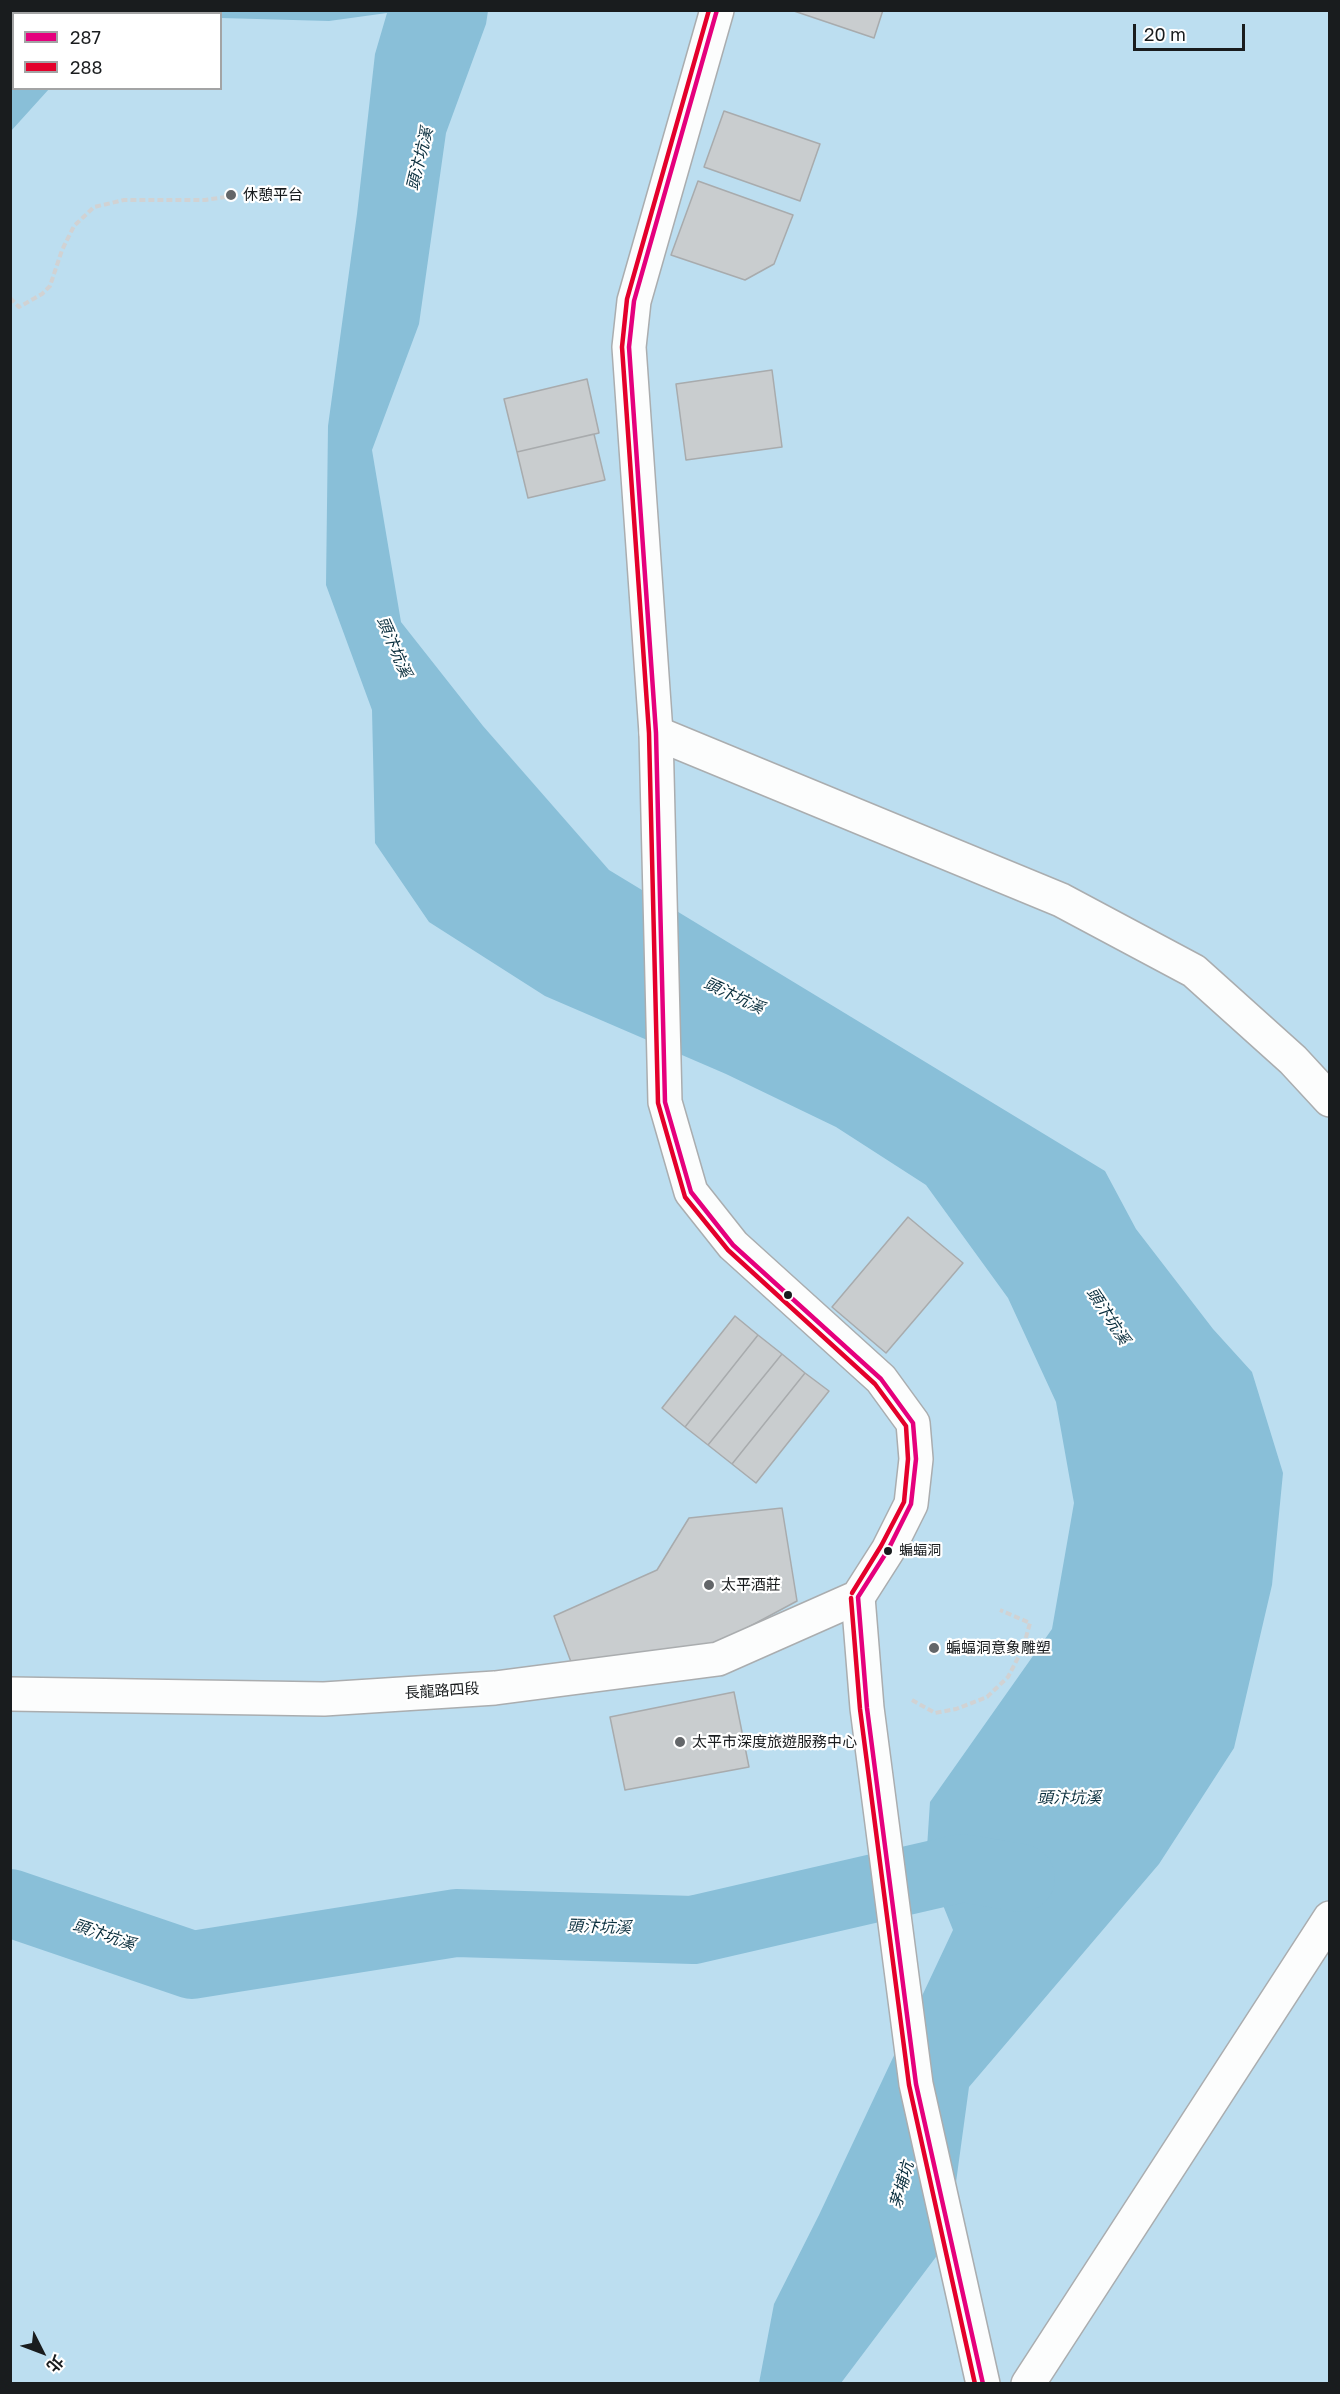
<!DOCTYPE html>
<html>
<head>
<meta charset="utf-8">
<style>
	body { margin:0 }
	#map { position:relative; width:1340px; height:2394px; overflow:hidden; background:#ecf0f3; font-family:"Golos Text","Noto Sans TC",sans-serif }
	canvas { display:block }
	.frame { position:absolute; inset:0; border:12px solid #191c1e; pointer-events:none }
	.legend { position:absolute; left:12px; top:12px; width:210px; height:78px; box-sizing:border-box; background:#fff; border:2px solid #a3a4a5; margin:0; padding:8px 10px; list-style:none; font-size:18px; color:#191c1e }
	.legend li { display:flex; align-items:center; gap:12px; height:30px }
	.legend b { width:30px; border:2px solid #a3a4a5 }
	.north { position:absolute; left:12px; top:2322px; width:60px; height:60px; -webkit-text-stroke:4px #fff; paint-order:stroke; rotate:132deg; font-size:16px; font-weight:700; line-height:24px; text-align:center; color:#191c1e }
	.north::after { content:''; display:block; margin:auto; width:21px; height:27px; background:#191c1e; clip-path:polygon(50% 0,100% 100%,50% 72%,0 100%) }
	.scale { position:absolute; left:1133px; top:24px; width:112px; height:27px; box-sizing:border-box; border:3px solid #191c1e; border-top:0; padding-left:8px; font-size:18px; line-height:21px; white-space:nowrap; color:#191c1e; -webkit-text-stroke:4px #fff; paint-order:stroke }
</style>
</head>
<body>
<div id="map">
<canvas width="1340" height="2394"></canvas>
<div class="frame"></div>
<ul class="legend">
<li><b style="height:8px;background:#e5007d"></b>287</li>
<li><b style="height:8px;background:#e4002b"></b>288</li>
</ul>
<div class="north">北</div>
<div class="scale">20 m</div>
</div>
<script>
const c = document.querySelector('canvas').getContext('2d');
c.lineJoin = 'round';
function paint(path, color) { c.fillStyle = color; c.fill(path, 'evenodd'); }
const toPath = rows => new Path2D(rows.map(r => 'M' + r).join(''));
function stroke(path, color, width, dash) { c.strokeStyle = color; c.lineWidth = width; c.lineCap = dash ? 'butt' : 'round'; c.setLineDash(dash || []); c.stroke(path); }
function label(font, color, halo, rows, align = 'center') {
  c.font = font + ' "Golos Text","Noto Sans TC",sans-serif'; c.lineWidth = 4.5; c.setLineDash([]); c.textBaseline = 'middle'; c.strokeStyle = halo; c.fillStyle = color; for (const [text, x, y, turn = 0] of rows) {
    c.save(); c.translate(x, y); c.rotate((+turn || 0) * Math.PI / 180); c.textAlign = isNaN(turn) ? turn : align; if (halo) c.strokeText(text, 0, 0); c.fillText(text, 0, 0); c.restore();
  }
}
const green = toPath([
	[11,11,1329,11,1329,2383,11,2383],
	[14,14,220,14,220,88,14,88]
]);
const water = toPath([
	[85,10,488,11,486,24,446,133,419,324,372,450,401,622,483,726,609,870,1105,1171,1136,1229,1213,1329,1252,1372,1283,1473,1272,1585,1234,1748,1159,1864,969,2087,948,2241,841,2383,759,2383,774,2304,819,2215,953,1930,926,1863,930,1802,1052,1629,1074,1503,1056,1402,1008,1298,926,1185,836,1127,726,1074,545,996,429,922,375,843,372,710,326,585,328,426,357,214,375,54,387,13,329,21,221,18,220,14,82,14],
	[13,86,14,88,49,89,11,131,11,89]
]);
const river = toPath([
	[10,1903,192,1965,456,1923,693,1930,962,1868,1021,1878]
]);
const building = toPath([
	[791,10,883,10,874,38,791,10],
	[724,111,820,144,800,201,704,167,724,111],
	[698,181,793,215,774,264,745,280,671,255,698,181],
	[772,370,782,447,686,460,676,384,772,370],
	[587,379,599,433,517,452,504,399,587,379],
	[594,434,605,480,528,498,517,452,594,434],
	[908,1217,963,1263,886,1353,832,1307,908,1217],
	[735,1316,758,1335,685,1427,662,1408,735,1316],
	[758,1335,782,1354,708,1445,685,1427,758,1335],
	[782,1354,805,1373,732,1464,708,1445,782,1354],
	[805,1373,829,1391,756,1483,732,1464,805,1373],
	[782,1508,797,1601,717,1644,574,1670,554,1616,657,1570,689,1518,782,1508],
	[734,1692,749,1767,625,1790,610,1717,734,1692]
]);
const path = toPath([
	[10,298,19,307,42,294,50,286,62,250,74,226,94,207,124,200,205,200,232,196],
	[912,1700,935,1713,956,1709,987,1697,1008,1677,1023,1648,1030,1623,1000,1610]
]);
const minor = toPath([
	[656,733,1061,900,1194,971,1293,1060,1330,1100],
	[858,1597,867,1708,916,2084,983,2384],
	[1028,2384,1330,1918]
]);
const major = toPath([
	[10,1694,324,1699,495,1688,718,1659,858,1597,888,1550,911,1504,916,1459,913,1423,881,1379,733,1245,691,1192,665,1102,656,733,629,347,634,301,717,10]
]);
const bus1 = toPath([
	[717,10,634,301,629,347,656,733,665,1102,691,1192,733,1245,881,1379,913,1423,916,1459,911,1504,888,1550,858,1597],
	[858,1597,867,1708,916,2084,983,2384]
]);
const bus2 = toPath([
	[709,10,627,299,622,347,649,733,658,1103,685,1197,728,1250,875,1384,906,1426,908,1459,904,1502,881,1546,852,1593],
	[851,1598,860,1709,909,2085,975,2384]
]);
const markers = [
	[231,195,6,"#636669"],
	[788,1295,5,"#191c1e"],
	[888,1551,5,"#191c1e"],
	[709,1585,6,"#636669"],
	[934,1648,6,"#636669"],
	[680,1742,6,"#636669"]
];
const busNames = [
	["蝙蝠洞",899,1551]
];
const poiNames = [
	["休憩平台",243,195],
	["太平酒莊",721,1585],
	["蝙蝠洞意象雕塑",946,1648],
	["太平市深度旅遊服務中心",692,1742]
];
const streetNames = [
	["長龍路四段",442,1691,-4]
];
const waterNames = [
	["頭汴坑溪",420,159,-76],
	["頭汴坑溪",394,647,67],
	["頭汴坑溪",734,996,25],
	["頭汴坑溪",1108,1316,57],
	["頭汴坑溪",1069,1798],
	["頭汴坑溪",599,1927,2],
	["頭汴坑溪",104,1935,19],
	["茅埔坑",902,2185,-74]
];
paint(green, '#bcdef0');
paint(water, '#89bfd8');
stroke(river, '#89bfd8', 68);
paint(building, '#c9cdcf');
stroke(building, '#a8abad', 1.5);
stroke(minor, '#aaadaf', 36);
stroke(major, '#aaadaf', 36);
stroke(path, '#d1d2d3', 4, [6, 3]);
stroke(minor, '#fcfdfd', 33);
stroke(major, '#fcfdfd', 33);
stroke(bus1, '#e5007d', 4.5);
stroke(bus2, '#e4002b', 4.5);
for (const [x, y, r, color] of markers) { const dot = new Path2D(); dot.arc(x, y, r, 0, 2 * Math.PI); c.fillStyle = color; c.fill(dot); stroke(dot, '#fff', 2); }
label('14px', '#191c1e', '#fff', busNames, 'left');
label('15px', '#191c1e', '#fff', poiNames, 'left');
label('15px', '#191c1e', '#fff', streetNames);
label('italic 16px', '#092e3d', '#fff', waterNames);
</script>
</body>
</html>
